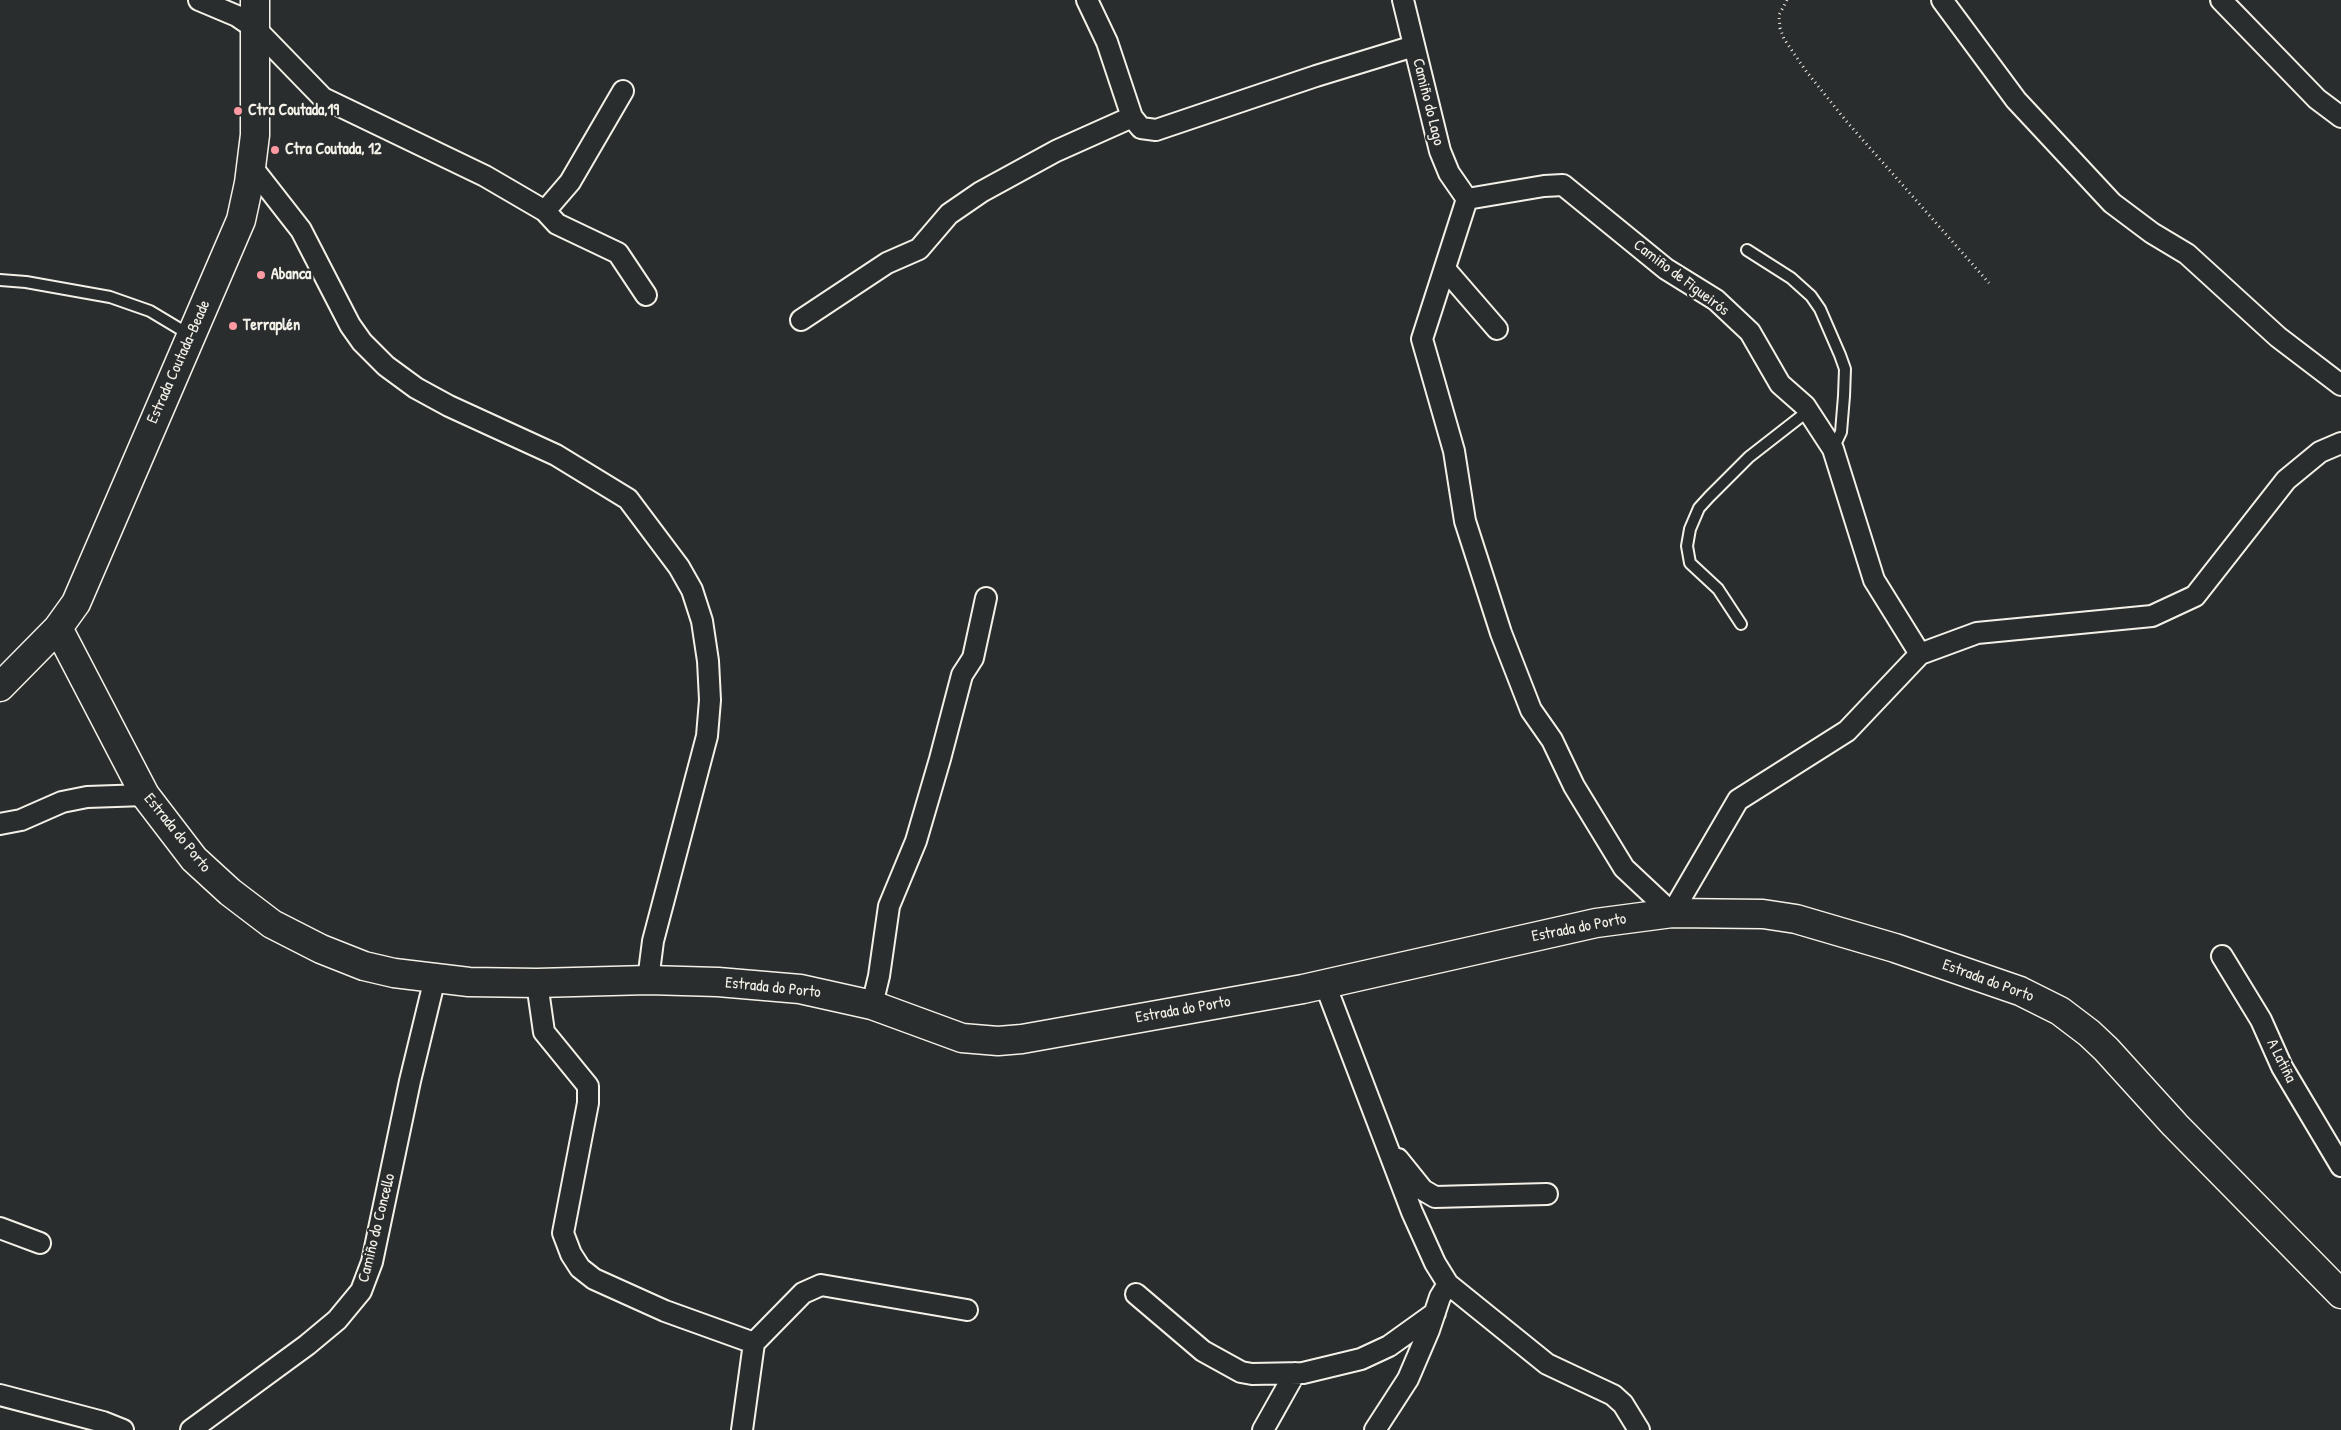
<!DOCTYPE html>
<html>
<head>
<meta charset="utf-8">
<style>
	body { margin:0 }
	canvas { display:block; background:#2a2d2e }
</style>
</head>
<body>
<canvas width="2341" height="1430"></canvas>
<script>
const c = document.querySelector('canvas').getContext('2d');
c.lineJoin = 'round';
const toPath = rows => new Path2D(rows.map(r => 'M' + r).join(''));
function stroke(path, color, width, dash) { c.strokeStyle = color; c.lineWidth = width; c.lineCap = dash ? 'butt' : 'round'; c.setLineDash(dash || []); c.stroke(path); }
function label(font, color, halo, rows, align = 'center') {
  c.font = font + ' "Patrick Hand",sans-serif'; c.lineWidth = 4.5; c.setLineDash([]); c.textBaseline = 'middle'; c.strokeStyle = halo; c.fillStyle = color; for (const [text, x, y, turn = 0] of rows) {
    c.save(); c.translate(x, y); c.rotate((+turn || 0) * Math.PI / 180); c.textAlign = isNaN(turn) ? turn : align; if (halo) c.strokeText(text, 0, 0); c.fillText(text, 0, 0); c.restore();
  }
}
const path = toPath([
	[1787,0,1779,15,1780,28,1784,39,1806,71,1847,122,1989,283]
]);
const lane = toPath([
	[1747,250,1791,278,1811,296,1820,309,1840,355,1845,369,1844,396,1841,432,1833,449],
	[0,280,26,282,110,297,150,311,190,335],
	[1741,624,1718,589,1690,563,1687,546,1690,529,1699,508,1709,497,1749,457,1808,411]
]);
const street = toPath([
	[199,0,237,16,256,29,323,98,485,176,545,211,570,182,623,91],
	[1087,0,1107,42,1132,117,1141,128,1156,130,1316,76,1414,46],
	[1403,0,1440,151,1449,173,1467,199],
	[1942,0,2016,100,2112,203,2152,233,2187,254,2278,337,2341,385],
	[2221,0,2317,99,2341,117],
	[251,166,301,230,350,325,362,342,386,366,416,388,449,406,556,455,628,499,679,567,692,590,702,621,708,661,710,700,707,736,653,941,648,980],
	[1467,199,1422,339,1454,451,1465,521,1501,633,1531,710,1552,740,1574,786,1624,868,1672,913,1738,800,1847,731,1920,654,1977,633,2152,616,2195,596,2286,480,2320,452,2341,443],
	[1467,199,1544,186,1563,185,1666,269,1716,300,1750,332,1780,384,1805,406,1833,449,1874,580,1920,654],
	[545,211,557,224,618,253,646,295],
	[1445,269,1497,329],
	[801,320,887,263,919,249,949,214,981,192,1056,151,1132,117],
	[0,824,21,820,62,802,87,797,145,795],
	[2222,956,2261,1020,2282,1067,2341,1166],
	[537,983,544,1032,588,1086,588,1103,563,1233,571,1254,580,1268,594,1279,665,1311,754,1343],
	[1325,984,1412,1212,1435,1263,1448,1284,1547,1364,1613,1395,1623,1404,1639,1430],
	[872,1005,879,976,889,906,916,841,940,759,962,675,973,658,986,598],
	[1398,1159,1423,1190,1435,1197,1547,1194],
	[0,1228,40,1243],
	[1136,1294,1203,1351,1241,1372,1252,1374,1303,1373,1361,1359,1389,1346,1435,1313],
	[0,1395,103,1422,123,1430],
	[191,1430,307,1345,337,1320,361,1291,372,1262,410,1081,435,978],
	[742,1430,754,1343,803,1293,821,1285,967,1310],
	[1263,1430,1295,1373],
	[1375,1430,1408,1379,1429,1330,1440,1297,1448,1284]
]);
const secondary = toPath([
	[58,628,145,795,194,859,230,892,272,924,321,949,364,966,394,973,469,982,537,983,648,980,718,982,800,989,872,1005,962,1038,998,1041,1022,1039,1303,989,1596,923,1672,913,1763,914,1796,919,1895,948,2020,991,2060,1011,2089,1033,2106,1049,2175,1125,2341,1294],
	[0,687,58,628,76,603,241,220,249,183,255,135,255,0]
]);
const markers = [
	[238,111,5,"#ff9aa2"],
	[275,150,5,"#ff9aa2"],
	[261,275,5,"#ff9aa2"],
	[233,326,5,"#ff9aa2"]
];
const streetNames = [
	["Camiño do Lago",1428,102,76],
	["Camiño de Figueirós",1681,278,37],
	["Estrada Coutada-Beade",179,362,-66],
	["Estrada do Porto",177,833,51],
	["Estrada do Porto",1579,928,-11],
	["Estrada do Porto",1988,981,20],
	["Estrada do Porto",773,988,6],
	["Estrada do Porto",1183,1010,-10],
	["A Latiña",2281,1061,63],
	["Camiño do Concello",377,1228,-76]
];
const poiNames = [
	["Ctra Coutada,19",248,111],
	["Ctra Coutada, 12",285,150],
	["Abanca",271,275],
	["Terraplén",243,326]
];
stroke(lane, '#f4f1e8', 14);
stroke(street, '#f4f1e8', 24);
stroke(secondary, '#f4f1e8', 31);
stroke(path, '#f4f1e8', 3, [1, 4]);
stroke(lane, '#2a2d2e', 10);
stroke(street, '#2a2d2e', 20);
stroke(secondary, '#2a2d2e', 28);
for (const [x, y, r, color] of markers) { const dot = new Path2D(); dot.arc(x, y, r, 0, 2 * Math.PI); c.fillStyle = color; c.fill(dot); stroke(dot, '#2a2d2e', 2); }
label('16px', '#f4f1e8', '#2a2d2e', streetNames);
label('bold 16px', '#f4f1e8', '#2a2d2e', poiNames, 'left');
</script>
</body>
</html>
